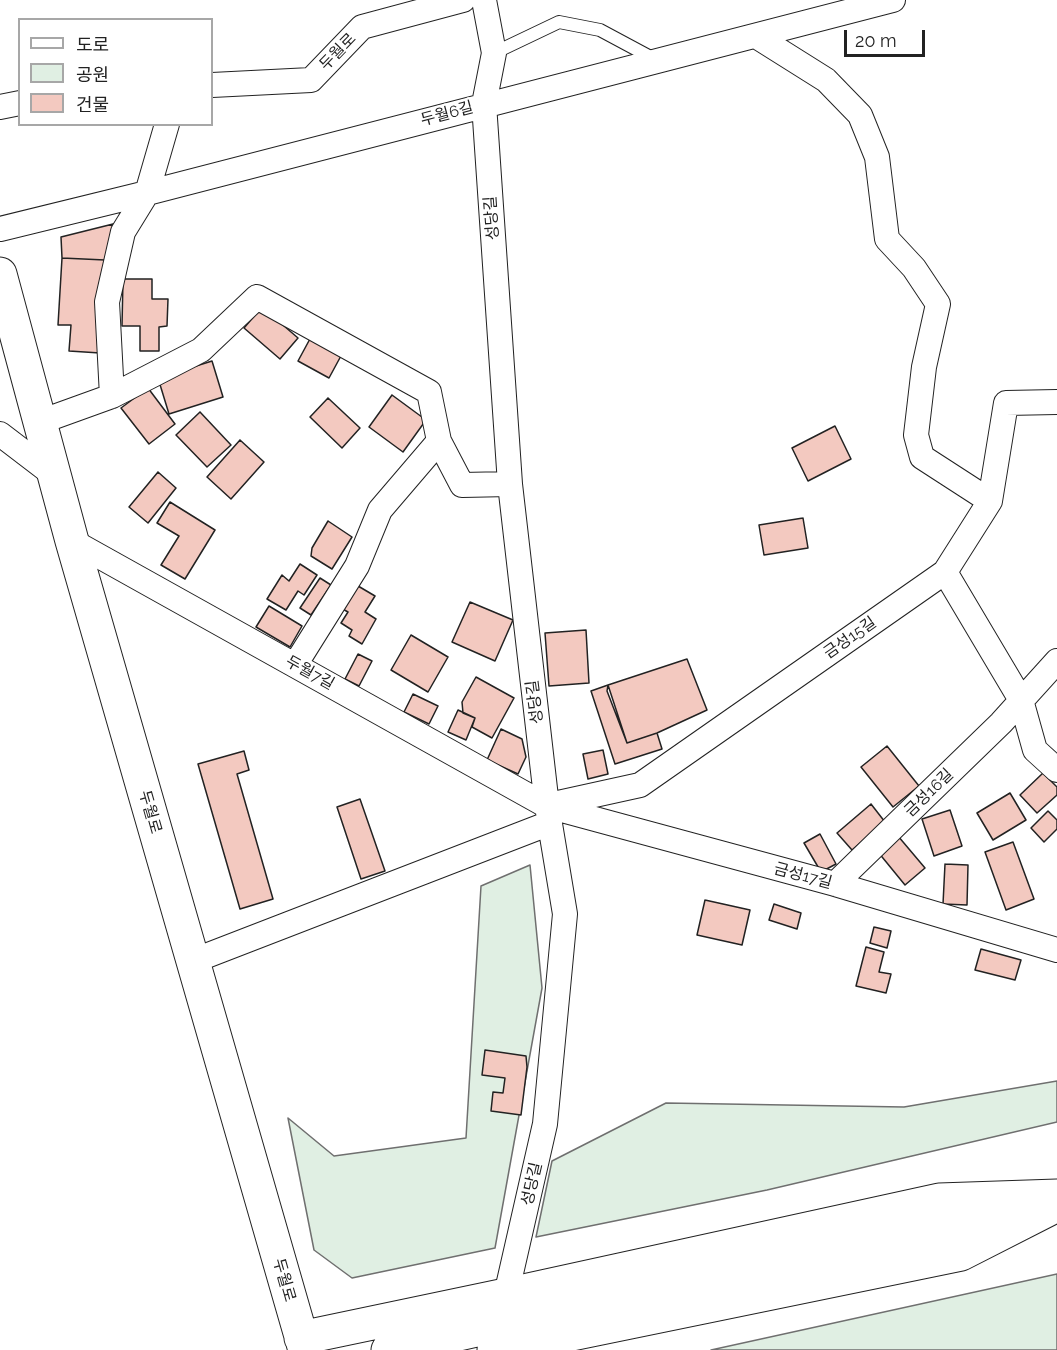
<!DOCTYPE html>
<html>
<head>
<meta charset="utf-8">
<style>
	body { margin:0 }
	#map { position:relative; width:1057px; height:1350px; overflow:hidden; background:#fff; font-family:Raleway,"Noto Sans KR",sans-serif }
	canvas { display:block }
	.legend { position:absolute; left:18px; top:18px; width:195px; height:108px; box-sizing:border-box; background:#fff; border:2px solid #a7a7a7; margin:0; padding:8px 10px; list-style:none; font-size:18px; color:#222 }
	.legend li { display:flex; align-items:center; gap:12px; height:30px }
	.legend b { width:30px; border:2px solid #a7a7a7 }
	.scale { position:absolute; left:844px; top:30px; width:81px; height:27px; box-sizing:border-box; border:3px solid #222; border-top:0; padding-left:8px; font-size:18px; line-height:21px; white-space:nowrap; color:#222; -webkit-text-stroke:4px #fff; paint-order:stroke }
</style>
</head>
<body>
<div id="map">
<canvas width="1057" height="1350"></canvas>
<ul class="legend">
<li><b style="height:8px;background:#fff"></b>도로</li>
<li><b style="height:16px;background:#e0efe3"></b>공원</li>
<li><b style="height:16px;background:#f3c9c0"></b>건물</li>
</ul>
<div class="scale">20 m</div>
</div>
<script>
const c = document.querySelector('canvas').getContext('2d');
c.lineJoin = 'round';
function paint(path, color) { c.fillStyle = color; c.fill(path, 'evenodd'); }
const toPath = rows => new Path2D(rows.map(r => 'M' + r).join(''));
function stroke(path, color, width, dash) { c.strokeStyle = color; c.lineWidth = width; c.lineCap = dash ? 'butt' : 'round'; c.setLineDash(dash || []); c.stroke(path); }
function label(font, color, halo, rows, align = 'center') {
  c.font = font + ' Raleway,"Noto Sans KR",sans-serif'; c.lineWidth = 4.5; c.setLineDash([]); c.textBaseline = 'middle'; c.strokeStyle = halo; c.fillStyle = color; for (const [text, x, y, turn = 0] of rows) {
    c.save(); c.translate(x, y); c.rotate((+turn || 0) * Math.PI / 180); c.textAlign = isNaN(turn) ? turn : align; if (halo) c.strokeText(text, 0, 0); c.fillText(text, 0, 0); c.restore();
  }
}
const green = toPath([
	[530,865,542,988,495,1248,352,1278,314,1250,288,1118,334,1156,466,1138,481,886,530,865],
	[1057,1081,1057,1122,767,1190,536,1237,552,1161,666,1103,904,1107,1057,1081],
	[1057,1274,1057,1350,711,1350,1057,1274]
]);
const building = toPath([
	[113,224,105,260,62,258,61,237,113,224],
	[62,258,105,260,100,353,69,351,71,325,58,325,62,258],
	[123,279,152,279,152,299,168,299,167,326,159,327,159,351,140,351,140,326,122,326,123,279],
	[262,307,298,338,280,359,244,328,262,307],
	[311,337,342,354,329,378,298,361,311,337],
	[212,361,223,397,169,414,158,378,212,361],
	[148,388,175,424,149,444,121,408,148,388],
	[392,395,426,420,403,452,369,427,392,395],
	[328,398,360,428,342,448,310,417,328,398],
	[200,412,231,445,207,467,176,435,200,412],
	[835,426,851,459,808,481,792,448,835,426],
	[240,440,264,462,231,499,207,477,240,440],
	[158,472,176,488,148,523,129,507,158,472],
	[170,502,215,530,185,579,161,565,179,536,157,523,170,502],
	[803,518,808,548,764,555,759,525,803,518],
	[328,521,352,537,332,569,311,556,312,548,328,521],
	[300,564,317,575,304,595,298,591,286,610,267,599,282,575,289,581,300,564],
	[320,578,331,585,311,615,300,608,320,578],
	[353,583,375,596,365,612,376,619,362,644,349,636,352,630,341,623,348,612,339,607,353,583],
	[470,602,513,620,495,661,452,642,470,602],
	[269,606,302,626,290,647,256,627,269,606],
	[586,630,589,683,549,686,545,633,586,630],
	[411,635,448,657,428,692,391,670,411,635],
	[358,654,372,661,359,686,345,679,358,654],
	[687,659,707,710,657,733,627,743,607,691,608,685,687,659],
	[476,677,514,698,492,738,472,727,475,718,463,713,462,702,476,677],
	[608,685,627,743,657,733,662,749,615,764,591,691,608,685],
	[413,694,438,706,429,724,404,712,413,694],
	[458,710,475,718,466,740,448,732,458,710],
	[501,729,522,739,526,757,518,774,487,760,501,729],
	[887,746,919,786,893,807,861,767,887,746],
	[603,750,608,774,588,779,583,754,603,750],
	[244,751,249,770,237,774,273,899,240,909,198,764,244,751],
	[1043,773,1057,787,1057,795,1037,813,1020,795,1043,773],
	[1010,793,1026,820,993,840,977,813,1010,793],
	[360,799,385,871,361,879,337,807,360,799],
	[871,804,885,822,852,850,837,833,871,804],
	[950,810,962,846,934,856,922,819,950,810],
	[1048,811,1057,820,1057,829,1044,842,1031,828,1048,811],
	[820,834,836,864,821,872,804,843,820,834],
	[898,836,925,868,905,885,878,852,898,836],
	[1013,842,1034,899,1006,910,985,852,1013,842],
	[945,864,968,865,967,905,943,904,945,864],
	[705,900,750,910,742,945,697,935,705,900],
	[774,904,801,913,797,929,769,920,774,904],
	[874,927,891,931,887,948,870,943,874,927],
	[866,947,884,952,879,972,891,974,886,993,856,986,866,947],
	[981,949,1021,960,1015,980,975,970,981,949],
	[485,1050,526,1056,527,1067,521,1115,491,1111,493,1092,503,1093,505,1078,482,1075,485,1050]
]);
const service = toPath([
	[494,53,559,22,600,30,656,60]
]);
const minor = toPath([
	[484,0,494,53,484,104,510,484,547,806,565,914,545,1124,506,1295],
	[756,36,826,80,860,115,877,157,887,239,914,268,938,304,924,367,916,435,922,457,990,501],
	[212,85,311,80,362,27,463,0],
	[0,107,20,103],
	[0,229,147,193,893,0],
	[112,396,107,302,123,232,147,193,167,124],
	[40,422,112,396,201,350,257,297,429,392,439,441,380,510,357,566,295,665],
	[0,434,55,476],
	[439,441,462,485,510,484],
	[72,541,547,806,835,884,1057,950],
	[945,572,1021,700,1035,750,1057,770],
	[549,805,640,785,945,572,990,501,1006,403,1057,402],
	[835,884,1001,723,1057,661],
	[193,961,550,823]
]);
const secondary = toPath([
	[0,274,72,541,305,1350],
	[301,1338,506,1295,939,1200,1057,1196],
	[388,1350,998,1212],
	[494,1350,961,1254,1057,1205]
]);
const streetNames = [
	["두월로",338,52,-46],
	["두월6길",447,114,-15],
	["성당길",492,218,-94],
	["금성15길",850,638,-35],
	["두월7길",310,673,29],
	["성당길",535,702,-97],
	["금성16길",929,793,-44],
	["두월로",150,812,74],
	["금성17길",803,876,15],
	["성당길",532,1184,-77],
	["두월로",284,1280,74]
];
paint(green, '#e0efe3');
stroke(green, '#6f6f6f', 1.5);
paint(building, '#f3c9c0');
stroke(building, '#222', 1.5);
stroke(service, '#222', 14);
stroke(minor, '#222', 26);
stroke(secondary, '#222', 35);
stroke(service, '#fff', 12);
stroke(minor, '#fff', 24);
stroke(secondary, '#fff', 33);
label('16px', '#222', '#fff', streetNames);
</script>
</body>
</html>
